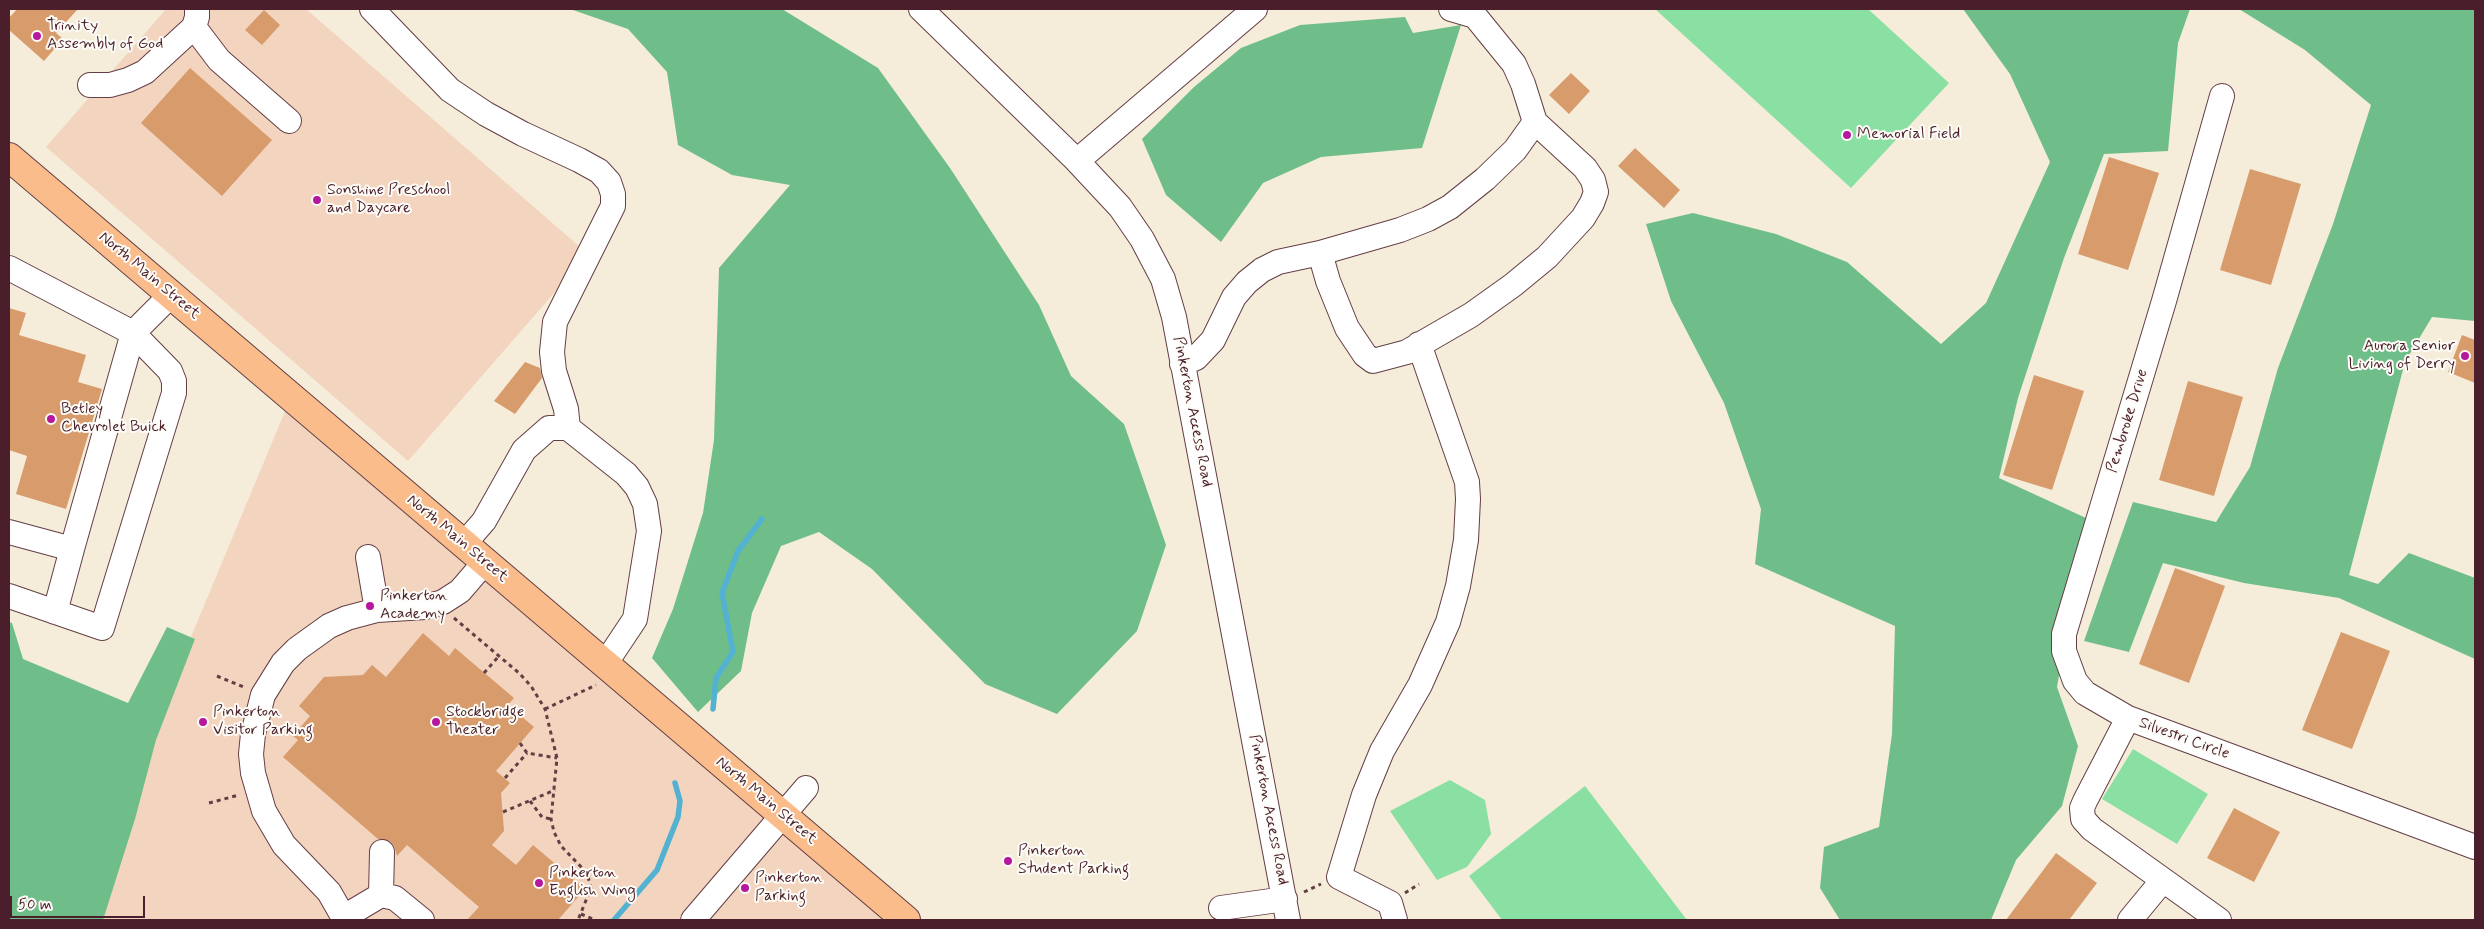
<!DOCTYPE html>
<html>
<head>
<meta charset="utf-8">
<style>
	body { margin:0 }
	#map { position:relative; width:2484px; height:929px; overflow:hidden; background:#f5edda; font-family:Mynerve,sans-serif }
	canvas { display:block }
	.frame { position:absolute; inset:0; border:10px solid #4a1f2b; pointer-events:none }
	.scale { position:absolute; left:10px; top:896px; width:135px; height:22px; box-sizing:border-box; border:2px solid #4a1f2b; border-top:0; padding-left:6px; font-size:15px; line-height:18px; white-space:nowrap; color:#4a1f2b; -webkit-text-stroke:4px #fdfcf7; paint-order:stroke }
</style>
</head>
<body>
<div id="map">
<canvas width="2484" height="929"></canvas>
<div class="frame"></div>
<div class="scale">50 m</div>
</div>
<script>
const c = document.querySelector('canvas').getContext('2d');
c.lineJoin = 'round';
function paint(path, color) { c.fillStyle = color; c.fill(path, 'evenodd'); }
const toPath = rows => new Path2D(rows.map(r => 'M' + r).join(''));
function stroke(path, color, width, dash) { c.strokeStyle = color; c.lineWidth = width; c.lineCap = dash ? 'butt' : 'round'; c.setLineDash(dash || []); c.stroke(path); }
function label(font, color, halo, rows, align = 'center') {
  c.font = font + ' Mynerve,sans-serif'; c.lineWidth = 4; c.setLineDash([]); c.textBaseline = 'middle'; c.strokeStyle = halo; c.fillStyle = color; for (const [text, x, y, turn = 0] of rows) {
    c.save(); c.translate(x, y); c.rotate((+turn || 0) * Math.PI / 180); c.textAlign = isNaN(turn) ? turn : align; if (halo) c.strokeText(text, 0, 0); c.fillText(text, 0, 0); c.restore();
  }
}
const built = toPath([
	[166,9,306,9,588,254,408,461,46,147],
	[291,397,906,920,73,920]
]);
const green = toPath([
	[1655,9,1868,9,1949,83,1851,188],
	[2133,749,2208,794,2177,844,2102,799],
	[1450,780,1485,800,1491,834,1467,867,1437,880,1390,811],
	[1585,786,1687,920,1502,920,1469,876]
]);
const forest = toPath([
	[570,9,782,9,878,68,950,168,1039,305,1071,376,1124,424,1166,545,1137,631,1057,714,985,684,872,569,819,532,781,546,752,613,741,671,698,712,652,658,673,609,703,513,714,440,719,268,790,185,732,175,678,145,667,72,628,29],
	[1963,9,2190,9,2178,43,2168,151,2104,154,2064,258,2018,398,1999,478,2086,518,2057,687,2078,746,2062,806,2016,860,1991,920,1840,920,1820,888,1824,847,1879,827,1892,734,1895,626,1755,564,1761,509,1724,403,1671,301,1646,224,1693,213,1776,234,1847,262,1941,344,1986,303,2050,162,2010,74],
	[2239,9,2475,9,2475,321,2432,317,2405,362,2349,575,2378,584,2409,553,2475,578,2475,659,2339,598,2244,583,2163,563,2129,652,2084,641,2133,502,2216,522,2250,467,2278,368,2333,224,2371,105,2305,50],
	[1405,17,1413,33,1461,25,1422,148,1321,157,1263,183,1221,242,1166,195,1142,139,1194,87,1241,48,1300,25],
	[9,622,12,623,23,659,128,703,167,627,195,639,156,740,135,819,103,920,9,920]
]);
const stream = toPath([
	[713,709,716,678,733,652,722,593,738,551,762,519],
	[614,920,657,870,678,817,680,801,675,783]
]);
const building = toPath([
	[17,9,78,9,56,33,63,39,44,61,9,30,9,18],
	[264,10,280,25,262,45,245,30],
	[190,68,272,140,222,196,141,123],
	[1571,73,1590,91,1569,114,1549,95],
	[1635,148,1680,190,1664,208,1618,166],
	[2109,157,2159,173,2128,270,2078,254],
	[2250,169,2301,184,2271,285,2220,270],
	[9,308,26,313,19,335,86,355,78,382,102,389,66,509,16,494,27,456,9,450],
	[2462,335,2475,340,2475,383,2448,372],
	[525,362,540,368,542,378,515,414,494,401],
	[2034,375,2084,391,2052,490,2003,475],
	[2188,381,2243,397,2214,496,2159,480],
	[2175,568,2225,586,2189,683,2139,664],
	[2341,632,2390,651,2352,749,2302,730],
	[423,633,449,656,455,648,514,698,508,705,534,727,496,771,510,783,501,793,504,831,492,845,516,865,533,845,585,889,558,920,467,920,479,907,407,845,397,856,394,846,390,841,378,839,283,757,298,740,293,736,310,716,299,706,324,677,363,675,372,665,386,677],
	[2234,808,2280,832,2254,882,2207,858],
	[2056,853,2097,883,2069,920,2006,920]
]);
const path = toPath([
	[454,618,519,673,531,686,545,709,557,758,551,819,554,832,561,846,587,873,591,888,578,920],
	[484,673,498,657],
	[217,676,246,688],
	[545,709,596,685],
	[520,743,527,753,557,758],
	[505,778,527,753],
	[530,801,542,817,551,819],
	[209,803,239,795],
	[503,812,555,790],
	[1304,892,1321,884],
	[1405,893,1419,884],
	[581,914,595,920]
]);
const minor = toPath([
	[372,9,450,90,486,114,523,134,579,160,599,171,609,182,613,194,613,206,555,322,552,352,554,371,566,409,568,428],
	[921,9,1077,161],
	[1255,9,1077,161,1120,207,1142,239,1163,279,1174,317,1288,920],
	[1451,9,1475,16,1514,64,1523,84,1535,122,1585,168,1593,180,1596,192,1592,203,1583,218,1547,257,1513,285,1471,315,1407,352,1373,361,1365,355,1347,328,1328,281,1320,253,1400,230,1428,219,1450,207,1485,179,1515,150,1535,122],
	[194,27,219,60,289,121],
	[90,85,110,85,128,80,145,72,194,27,197,17,197,9],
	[9,268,133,333,171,295],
	[1182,364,1196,358,1213,340,1234,297,1247,282,1262,270,1278,262,1320,253],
	[9,532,72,549,133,333],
	[464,544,484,521,524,450,549,428,568,428,626,474,637,487,645,504,649,531,635,619,605,664],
	[368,557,377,610],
	[9,596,102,628,174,393,174,381,170,371,133,333],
	[55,612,72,549],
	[2128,718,2085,693,2075,681,2064,651,2064,634,2164,301,2222,96],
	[381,895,382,852],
	[1221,908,1285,899],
	[344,917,381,895,395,898,422,920],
	[345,920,329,892,284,845,264,811,253,773,251,754,253,734,263,695,283,663,297,649,329,626,347,618,377,610,425,607,443,602,460,591,485,562],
	[693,920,806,788],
	[1395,920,1390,903,1339,877,1364,795,1382,751,1420,685,1448,622,1458,586,1466,540,1468,499,1467,482,1419,344],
	[2130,920,2163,880],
	[2219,920,2092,829,2083,819,2082,808,2085,801,2128,718,2475,847]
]);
const major = toPath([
	[9,157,906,920]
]);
const markers = [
	[37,36,5,"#b5179e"],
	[1847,135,5,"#b5179e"],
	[317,200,5,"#b5179e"],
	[2465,356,5,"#b5179e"],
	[51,419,5,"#b5179e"],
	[370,606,5,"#b5179e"],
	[203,722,5,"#b5179e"],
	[436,722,5,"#b5179e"],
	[1008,861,5,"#b5179e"],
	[539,883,5,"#b5179e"],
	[745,888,5,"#b5179e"]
];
const poiNames = [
	["Trinity",47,27],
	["Assembly of God",47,45],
	["Memorial Field",1857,135],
	["Sonshine Preschool",327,191],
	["and Daycare",327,209],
	["Aurora Senior",2455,347,"right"],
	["Living of Derry",2455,365,"right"],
	["Betley",61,410],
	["Chevrolet Buick",61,428],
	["Pinkerton",380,597],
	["Academy",380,615],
	["Pinkerton",213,713],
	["Visitor Parking",213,731],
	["Stockbridge",446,713],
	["Theater",446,731],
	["Pinkerton",1018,852],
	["Student Parking",1018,870],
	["Pinkerton",549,874],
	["English Wing",549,892],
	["Pinkerton",755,879],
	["Parking",755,897]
];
const streetNames = [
	["North Main Street",149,276,40],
	["Pinkerton Access Road",1192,412,79],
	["Pembroke Drive",2128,421,-73],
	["North Main Street",457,539,40],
	["Silvestri Circle",2184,739,20],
	["North Main Street",766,801,40],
	["Pinkerton Access Road",1268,810,79]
];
paint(built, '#f3d4bf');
paint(green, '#8ae0a3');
paint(forest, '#6fbe89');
stroke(stream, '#53b1d2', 5.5);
paint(building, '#d89b6c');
stroke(minor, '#643e45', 26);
stroke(major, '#643e45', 30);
stroke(path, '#643e45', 3, [4, 4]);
stroke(minor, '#fff', 24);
stroke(major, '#f9bc8a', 28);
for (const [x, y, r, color] of markers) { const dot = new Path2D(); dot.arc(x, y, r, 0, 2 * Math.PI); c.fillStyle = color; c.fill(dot); stroke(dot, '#fdfcf7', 2); }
label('16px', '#4a1f2b', '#fdfcf7', poiNames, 'left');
label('16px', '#4a1f2b', '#fdfcf7', streetNames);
</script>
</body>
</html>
